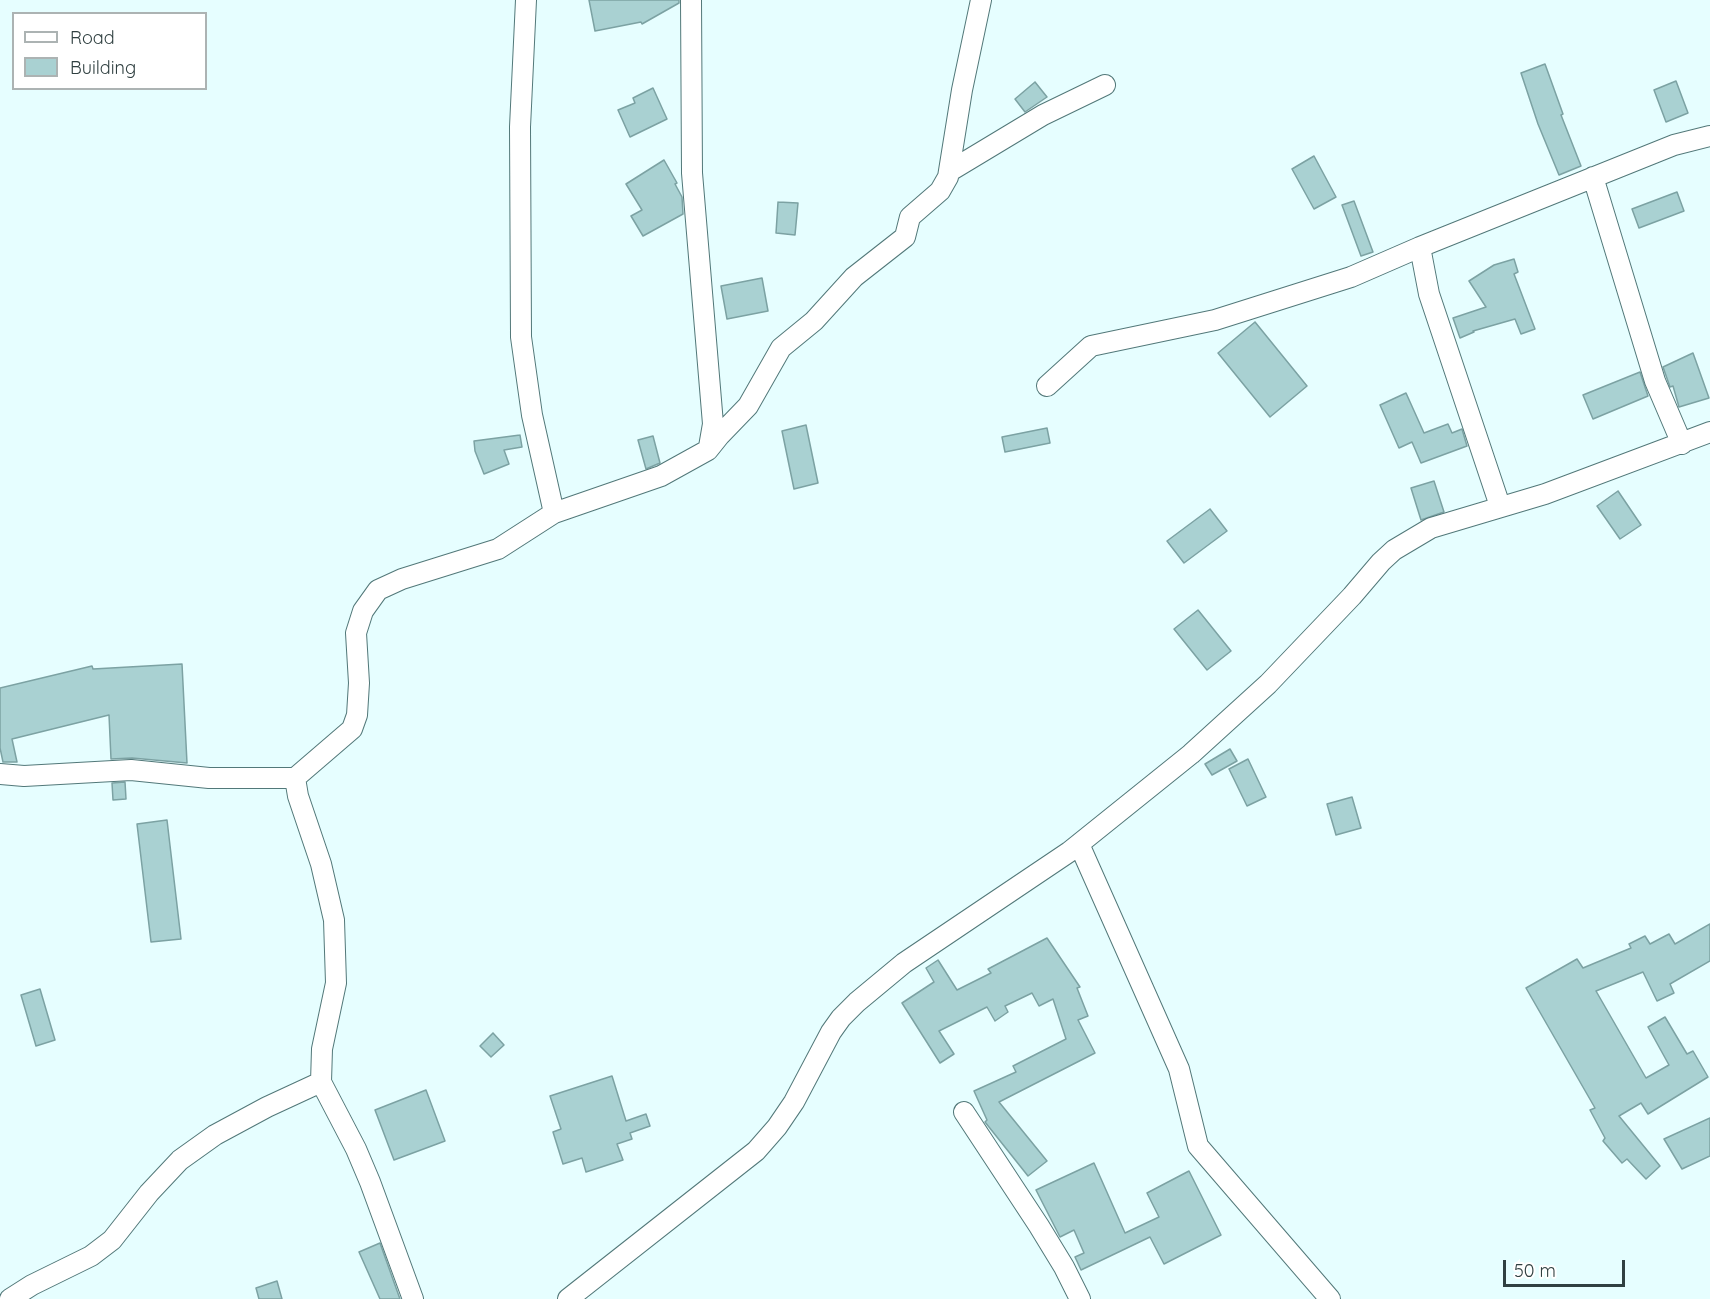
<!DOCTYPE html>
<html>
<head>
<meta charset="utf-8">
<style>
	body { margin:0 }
	#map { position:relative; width:1710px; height:1299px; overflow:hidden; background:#e6feff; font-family:Quicksand,sans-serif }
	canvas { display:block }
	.legend { position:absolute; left:12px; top:12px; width:195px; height:78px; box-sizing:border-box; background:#fff; border:2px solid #acb3b3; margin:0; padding:8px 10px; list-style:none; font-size:18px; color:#304041 }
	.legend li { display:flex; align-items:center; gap:12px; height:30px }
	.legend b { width:30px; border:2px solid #acb3b3 }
	.scale { position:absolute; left:1503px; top:1260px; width:122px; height:27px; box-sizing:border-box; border:3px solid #304041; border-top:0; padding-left:8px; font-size:18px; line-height:21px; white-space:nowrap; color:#304041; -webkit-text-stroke:4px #fff; paint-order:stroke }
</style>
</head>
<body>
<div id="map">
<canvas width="1710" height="1299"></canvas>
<ul class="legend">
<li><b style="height:8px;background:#fff"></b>Road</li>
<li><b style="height:16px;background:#a9d1d2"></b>Building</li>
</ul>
<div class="scale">50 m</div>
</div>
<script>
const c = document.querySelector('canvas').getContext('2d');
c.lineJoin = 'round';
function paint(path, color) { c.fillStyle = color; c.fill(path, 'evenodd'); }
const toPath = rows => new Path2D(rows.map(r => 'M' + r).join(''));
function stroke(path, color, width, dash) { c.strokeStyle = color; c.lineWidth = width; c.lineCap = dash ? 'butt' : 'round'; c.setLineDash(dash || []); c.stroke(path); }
const building = toPath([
	[589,0,679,0,679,3,642,24,641,22,595,31,589,0],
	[1545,64,1563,114,1561,115,1581,166,1559,175,1538,124,1521,73,1545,64],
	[1676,81,1688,113,1666,122,1654,90,1676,81],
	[1035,82,1047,97,1025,112,1015,99,1035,82],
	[653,88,667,119,630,137,618,110,635,103,633,98,653,88],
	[1314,156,1336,197,1314,209,1292,169,1314,156],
	[664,160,677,183,675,184,682,197,683,214,643,236,631,216,642,210,626,184,664,160],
	[1677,192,1684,211,1639,228,1632,209,1677,192],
	[1354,201,1373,252,1361,256,1342,205,1354,201],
	[778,202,798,203,795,235,776,233,778,202],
	[1514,259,1518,272,1514,274,1535,329,1521,334,1515,319,1473,331,1474,332,1460,338,1453,318,1486,307,1469,281,1494,265,1514,259],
	[762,278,768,311,727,319,721,286,762,278],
	[1255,322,1307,386,1270,417,1218,353,1255,322],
	[1693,353,1709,398,1679,407,1673,386,1670,387,1663,367,1693,353],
	[1640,372,1648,396,1593,419,1583,395,1640,372],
	[1406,393,1424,433,1448,424,1452,433,1462,429,1467,446,1421,463,1412,442,1399,448,1380,405,1406,393],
	[806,425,818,483,794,489,782,431,806,425],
	[1047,428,1050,443,1005,452,1002,437,1047,428],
	[520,435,522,447,504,450,509,464,484,474,475,451,474,441,520,435],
	[653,436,660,463,646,469,638,440,653,436],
	[1434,481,1444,512,1421,520,1411,488,1434,481],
	[1618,491,1641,525,1620,539,1597,506,1618,491],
	[1210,509,1227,531,1184,563,1167,541,1210,509],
	[1198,610,1231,651,1207,670,1174,629,1198,610],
	[182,664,187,763,132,758,111,759,109,715,12,739,17,762,3,762,0,748,0,688,92,666,93,669,182,664],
	[1230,749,1237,761,1212,775,1205,764,1230,749],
	[1248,759,1266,797,1247,806,1229,769,1248,759],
	[125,782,126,799,113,800,112,783,125,782],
	[1352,797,1361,828,1336,835,1327,804,1352,797],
	[167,820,181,939,151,942,137,824,167,820],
	[1710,924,1710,961,1670,984,1674,993,1657,1001,1643,972,1596,991,1646,1078,1669,1065,1648,1027,1665,1017,1687,1054,1693,1051,1708,1077,1648,1114,1641,1103,1619,1116,1660,1166,1646,1179,1627,1159,1622,1163,1603,1141,1605,1138,1590,1110,1595,1108,1526,988,1577,959,1583,968,1631,948,1629,944,1645,936,1650,944,1669,934,1675,944,1710,924],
	[1047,938,1080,987,1077,988,1088,1016,1078,1020,1095,1053,999,1102,1047,1161,1028,1176,985,1122,987,1120,974,1091,1016,1072,1013,1066,1066,1039,1053,999,1039,1006,1032,993,1005,1006,1008,1012,995,1021,987,1007,939,1031,954,1054,940,1063,902,1003,934,982,926,968,938,960,957,990,991,973,988,969,1047,938],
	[40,989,55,1040,36,1046,21,995,40,989],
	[493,1033,504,1045,491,1057,480,1046,493,1033],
	[612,1076,626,1121,646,1114,650,1126,630,1133,632,1139,617,1144,623,1160,586,1172,582,1158,563,1164,553,1132,561,1129,550,1096,612,1076],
	[426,1090,445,1141,394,1160,375,1110,426,1090],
	[1710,1118,1710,1156,1682,1169,1664,1139,1710,1118],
	[1094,1163,1125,1233,1159,1217,1147,1193,1189,1171,1221,1235,1164,1264,1150,1237,1081,1270,1075,1257,1084,1253,1074,1230,1060,1237,1036,1190,1094,1163],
	[380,1243,400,1299,380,1299,359,1252,380,1243],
	[277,1281,282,1299,259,1299,256,1288,277,1281]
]);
const street = toPath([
	[526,0,520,127,521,337,532,415,554,513],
	[691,0,692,173,713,424,709,447],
	[950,171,1043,115,1105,85],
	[1593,177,1655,381,1682,444],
	[1420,247,1429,294,1500,506],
	[1047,386,1091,346,1215,320,1351,277,1420,247,1674,145,1710,136],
	[0,774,24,776,131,770,209,778,295,778,352,729,357,715,359,683,356,633,363,611,378,590,402,579,498,549,554,513,661,476,708,450,720,435,748,406,781,348,814,321,854,277,905,237,910,217,940,191,948,177,962,90,981,0],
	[295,778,298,796,321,864,334,920,336,983,322,1049,321,1082,356,1149,370,1182,413,1299],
	[1079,844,1179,1069,1198,1146,1330,1299],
	[964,1112,1039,1226,1064,1267,1080,1299],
	[10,1299,32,1285,91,1256,112,1240,149,1193,180,1160,215,1135,267,1107,321,1082],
	[568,1299,756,1151,777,1127,794,1102,831,1032,841,1018,857,1002,904,963,1069,852,1191,754,1268,684,1352,596,1381,562,1394,550,1431,528,1545,494,1710,432]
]);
paint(building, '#a9d1d2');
stroke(building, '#7ca2a3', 1.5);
stroke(street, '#527879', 22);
stroke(street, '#fff', 20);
</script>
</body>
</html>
